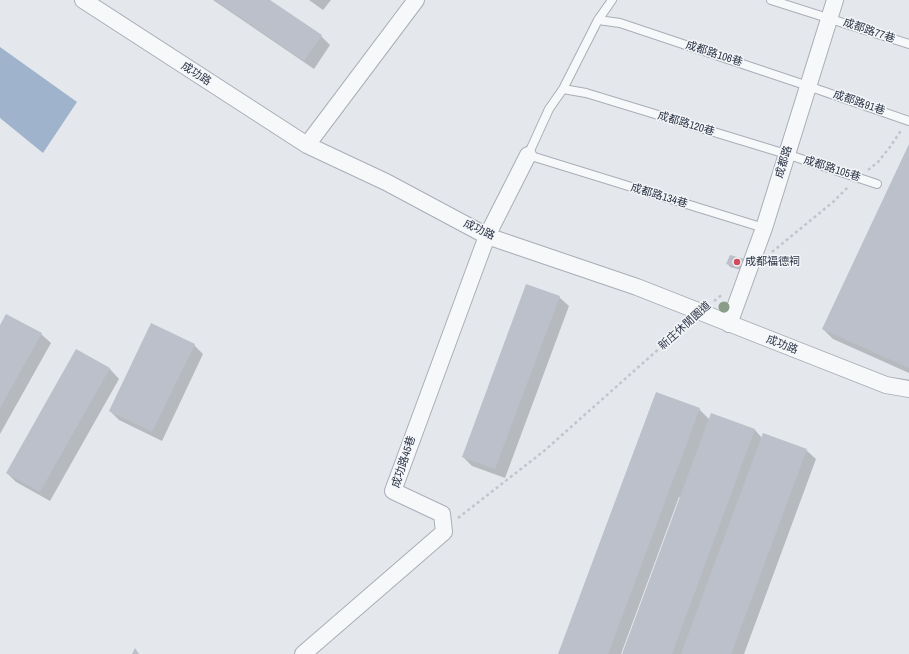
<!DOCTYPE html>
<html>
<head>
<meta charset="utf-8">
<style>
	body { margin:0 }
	canvas { display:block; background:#e4e7ec }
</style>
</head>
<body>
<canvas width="909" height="654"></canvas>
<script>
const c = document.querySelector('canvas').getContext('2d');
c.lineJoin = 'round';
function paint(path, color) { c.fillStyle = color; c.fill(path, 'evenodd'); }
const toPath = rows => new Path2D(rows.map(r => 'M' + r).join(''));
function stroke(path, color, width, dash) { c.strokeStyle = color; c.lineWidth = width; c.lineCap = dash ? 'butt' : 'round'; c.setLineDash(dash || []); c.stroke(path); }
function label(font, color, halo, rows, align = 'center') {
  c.font = font + ' "Archivo Narrow","Noto Sans TC",sans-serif'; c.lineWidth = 3; c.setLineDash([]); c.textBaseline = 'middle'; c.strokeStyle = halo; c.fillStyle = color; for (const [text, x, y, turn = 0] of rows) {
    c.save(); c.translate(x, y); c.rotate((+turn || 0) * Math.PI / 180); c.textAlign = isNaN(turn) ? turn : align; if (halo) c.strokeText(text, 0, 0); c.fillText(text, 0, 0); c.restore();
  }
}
const water = toPath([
	[0,47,77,102,43,153,0,118]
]);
const shadow = toPath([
	[213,0,269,0,321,36,330,45,314,69],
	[309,0,331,0,323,10],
	[909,146,909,373,833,339,823,329],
	[730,256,748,272,730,267,728,264],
	[559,297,569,306,505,478,472,466,463,457],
	[0,327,41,334,51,343,0,434],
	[194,345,203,354,162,441,119,420,110,411],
	[76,351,110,369,119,379,50,501,16,482,7,473],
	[699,409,710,420,712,414,755,430,762,438,806,450,816,459,744,654,623,654,681,498,679,497,621,654,559,654]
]);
const building = toPath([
	[215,0,270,0,322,35,304,61],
	[909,144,909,368,822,329],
	[730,255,748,260,746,270,726,264],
	[526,284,560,296,495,469,462,457],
	[6,314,42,333,0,408,0,325],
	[151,323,195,344,152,432,109,411],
	[76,349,110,368,40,492,6,473],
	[656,392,700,408,608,654,558,654],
	[711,413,755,429,672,654,622,654],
	[763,433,807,449,731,654,681,654],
	[135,648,139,654,132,654]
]);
const path = toPath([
	[868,170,878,162,890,147,902,129],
	[772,252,833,202,849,186],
	[714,301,723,294],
	[458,518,544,451,688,323]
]);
const lane = toPath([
	[612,0,598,20,563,89,549,109,528,155,764,228],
	[771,0,909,44],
	[598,20,620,23,808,86,909,121],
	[563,89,586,93,786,154,877,184]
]);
const street = toPath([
	[83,0,307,145,386,182,487,236,637,287,886,385,909,389],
	[307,145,416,0],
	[729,324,764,228,835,0],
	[303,654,444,532,442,514,393,491,487,236,528,155]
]);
const trees = [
	[724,307]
];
const markers = [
	[737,262,4,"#d1495b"]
];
const streetNames = [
	["成都路77巷",869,31,19],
	["成都路106巷",714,54,18],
	["成功路",196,74,33],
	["成都路91巷",859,103,19],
	["成都路120巷",686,124,17],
	["成都路",784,162,-73],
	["成都路105巷",832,169,18],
	["成都路134巷",659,196,17],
	["成功路",479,230,25],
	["新庄休閒園道",685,326,-42],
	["成功路",782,345,21],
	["成功路45巷",404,462,-72]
];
const poiNames = [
	["成都福德祠",745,262]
];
paint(water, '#9fb4cc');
paint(shadow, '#0003');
paint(building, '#bbc0ca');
stroke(lane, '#a9aeb7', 10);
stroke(street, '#a9aeb7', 18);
stroke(path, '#c2c5cb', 2.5, [3, 3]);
stroke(lane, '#f7f8fa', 8);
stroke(street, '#f7f8fa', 16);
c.fillStyle = '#899d89';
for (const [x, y] of trees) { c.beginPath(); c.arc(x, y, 5.5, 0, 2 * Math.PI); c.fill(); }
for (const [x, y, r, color] of markers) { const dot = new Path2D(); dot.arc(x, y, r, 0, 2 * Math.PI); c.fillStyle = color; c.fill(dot); stroke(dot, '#f4f6f9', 1.5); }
label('11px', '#2b3445', '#f4f6f9', streetNames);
label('11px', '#2b3445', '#f4f6f9', poiNames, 'left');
</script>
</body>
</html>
